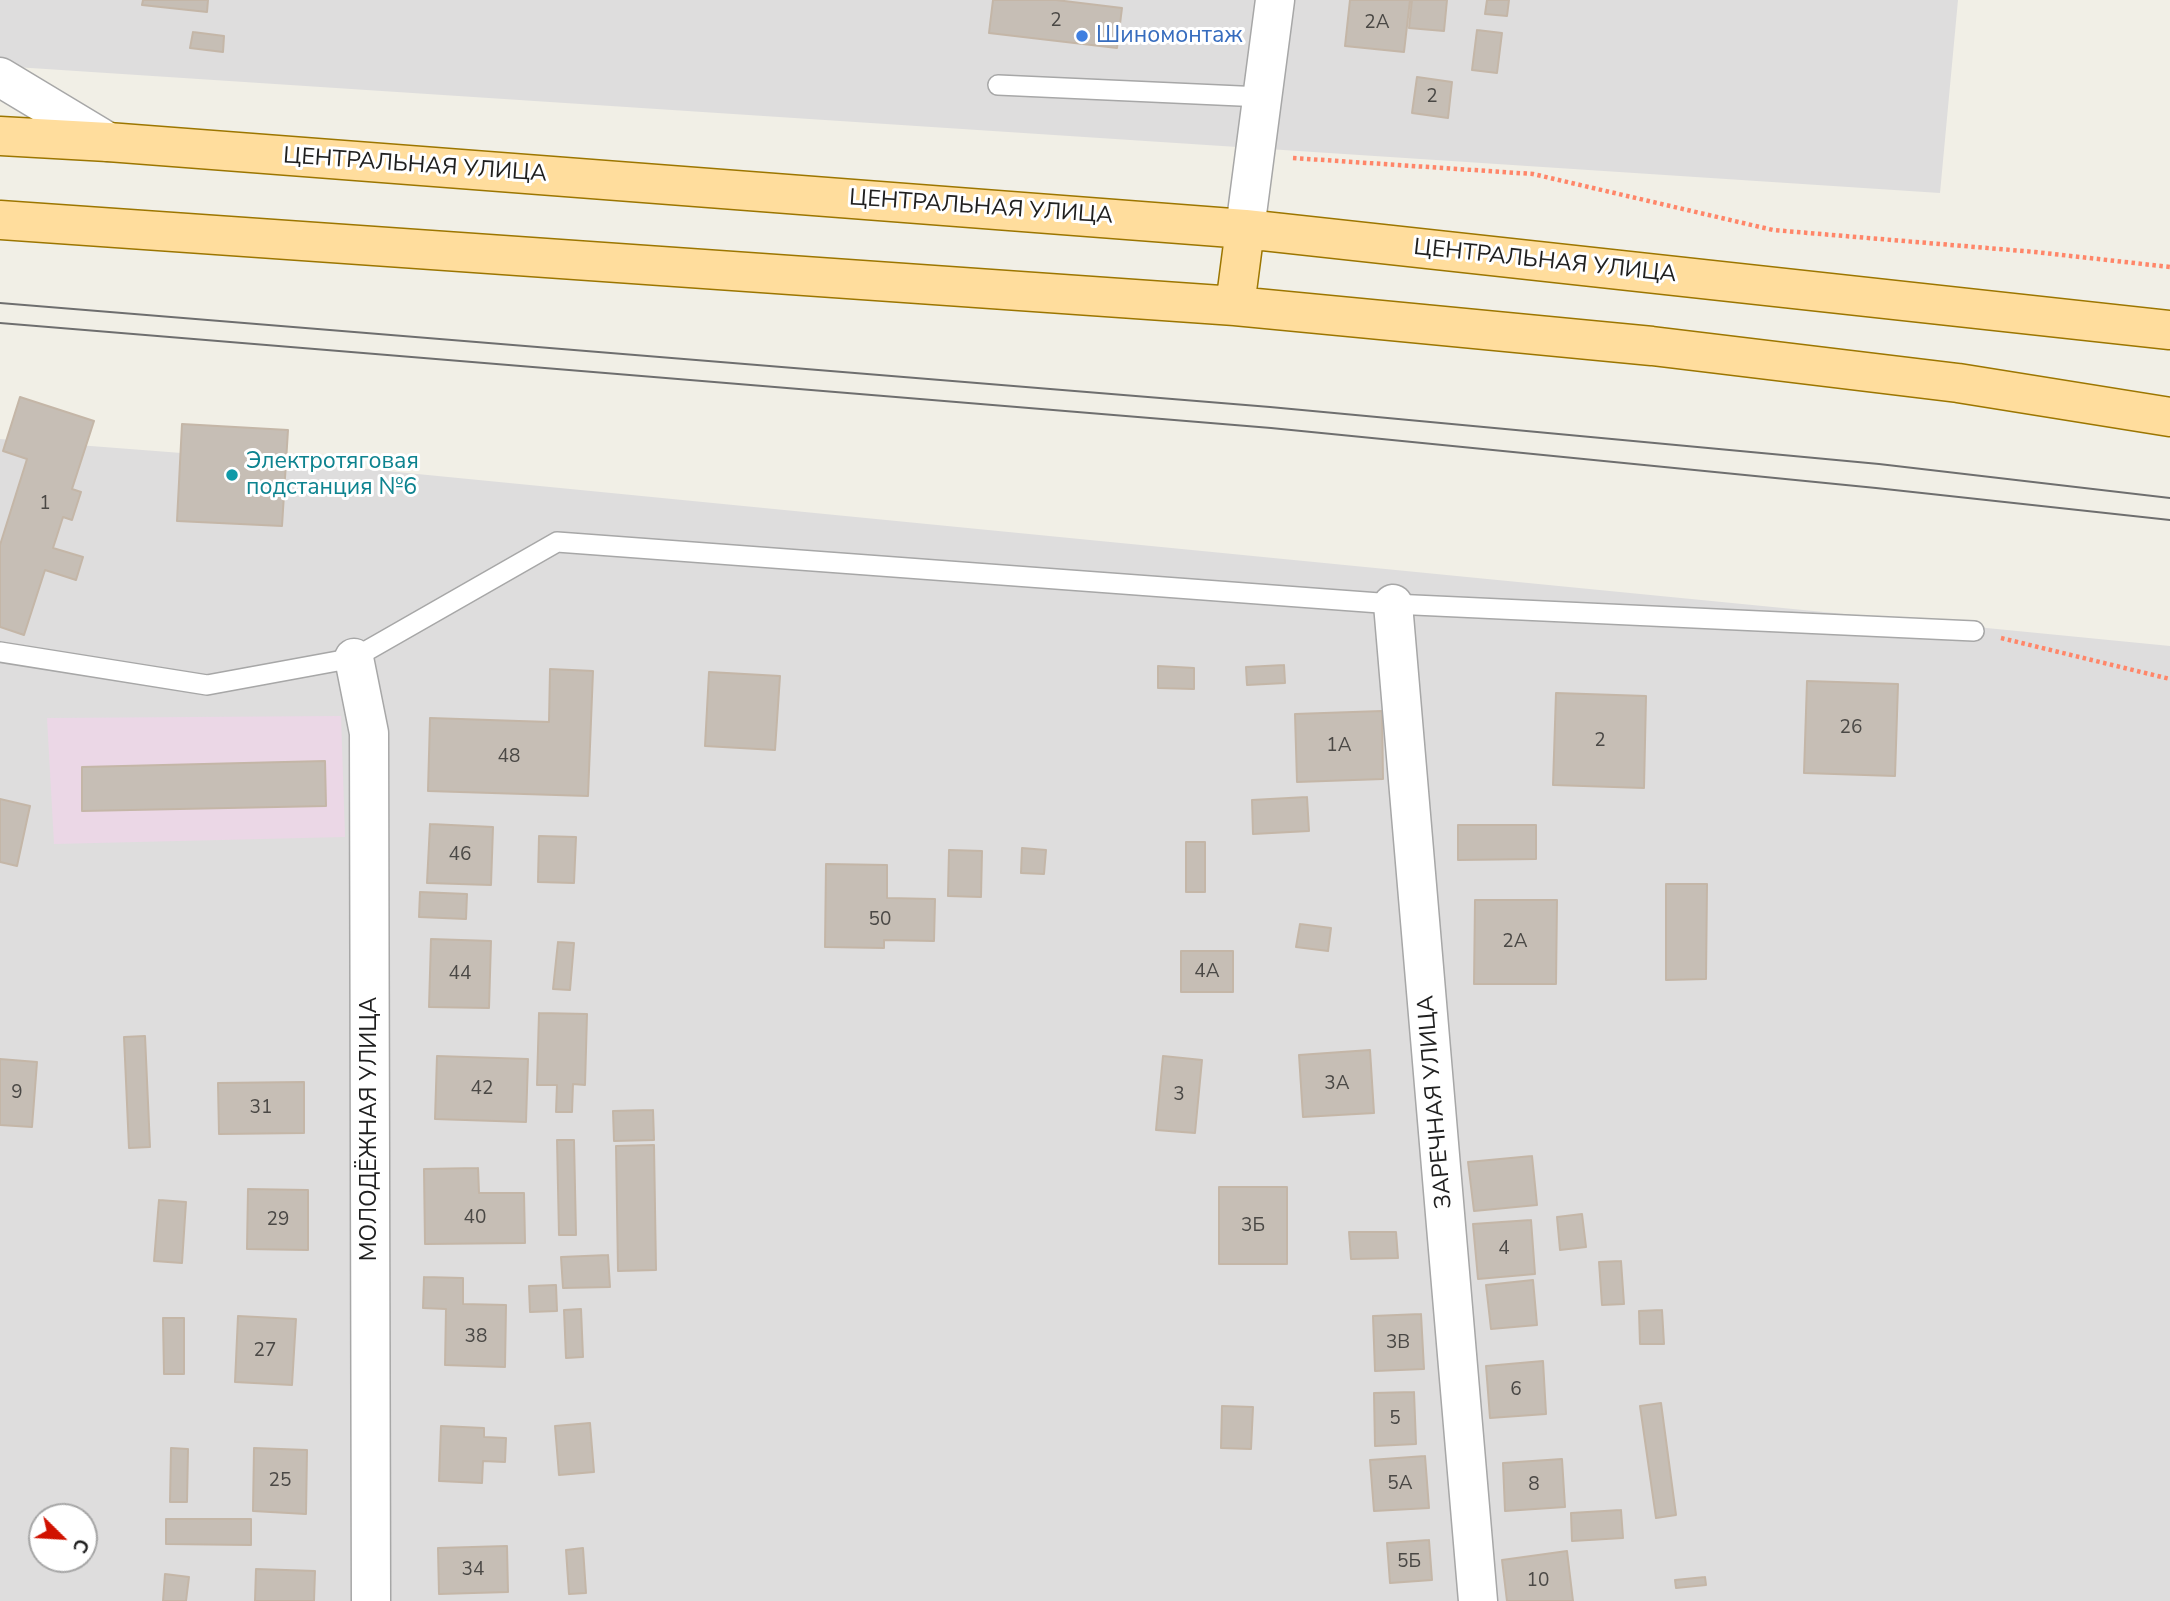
<!DOCTYPE html>
<html>
<head>
<meta charset="utf-8">
<style>
	body { margin:0 }
	#map { position:relative; width:2170px; height:1601px; overflow:hidden; background:#f1efe6; font-family:"Nunito Sans",sans-serif }
	canvas { display:block }
	.north { position:absolute; left:28px; top:1503px; width:70px; height:70px; box-sizing:border-box; background:#fff; border:2px solid #a6a6a6; border-radius:50%; rotate:114deg; font-size:19px; font-weight:700; line-height:28px; text-align:center; color:#202020 }
	.north::after { content:''; display:block; margin:auto; width:24px; height:32px; background:#d01200; clip-path:polygon(50% 0,100% 100%,50% 72%,0 100%) }
</style>
</head>
<body>
<div id="map">
<canvas width="2170" height="1601"></canvas>
<div class="north">С</div>
</div>
<script>
const c = document.querySelector('canvas').getContext('2d');
c.lineJoin = 'round';
function paint(path, color) { c.fillStyle = color; c.fill(path, 'evenodd'); }
const toPath = rows => new Path2D(rows.map(r => 'M' + r).join(''));
function stroke(path, color, width, dash) { c.strokeStyle = color; c.lineWidth = width; c.lineCap = dash ? 'butt' : 'round'; c.setLineDash(dash || []); c.stroke(path); }
function label(font, color, halo, rows, align = 'center') {
  c.font = font + ' "Nunito Sans",sans-serif'; c.lineWidth = 6; c.setLineDash([]); c.textBaseline = 'middle'; c.strokeStyle = halo; c.fillStyle = color; for (const [text, x, y, turn = 0] of rows) {
    c.save(); c.translate(x, y); c.rotate((+turn || 0) * Math.PI / 180); c.textAlign = isNaN(turn) ? turn : align; if (halo) c.strokeText(text, 0, 0); c.fillText(text, 0, 0); c.restore();
  }
}
const residential = toPath([
	[0,0,1958,0,1940,193,0,66],
	[0,439,285,461,2170,646,2170,1601,0,1601],
	[42,1517,84,1517,84,1559,42,1559]
]);
const industrial = toPath([
	[341,716,345,837,54,844,47,718]
]);
const building = toPath([
	[143,0,208,0,207,12,142,5,143,0],
	[993,0,1056,0,1122,8,1117,48,989,33,993,0],
	[1350,0,1410,0,1404,52,1345,46,1350,0],
	[1412,0,1447,0,1444,31,1409,28,1412,0],
	[1487,0,1509,0,1507,16,1485,14,1487,0],
	[1477,30,1502,33,1497,73,1472,70,1477,30],
	[193,32,224,36,223,52,190,48,193,32],
	[1417,77,1452,82,1448,118,1412,113,1417,77],
	[20,397,94,421,72,489,81,492,72,520,63,517,53,548,83,557,76,580,45,570,24,635,0,627,0,545,27,459,3,451,20,397],
	[182,424,288,430,282,526,177,521,182,424],
	[1284,665,1285,683,1247,685,1246,667,1284,665],
	[1158,666,1194,668,1194,689,1158,688,1158,666],
	[550,669,593,671,588,796,428,791,430,718,549,722,550,669],
	[709,672,780,676,775,750,705,746,709,672],
	[1807,681,1898,684,1895,776,1804,773,1807,681],
	[1556,693,1646,696,1644,788,1553,785,1556,693],
	[1382,711,1383,779,1297,782,1295,714,1382,711],
	[325,761,326,806,82,811,82,767,325,761],
	[1307,797,1309,831,1253,834,1252,800,1307,797],
	[0,799,30,806,17,866,0,862,0,799],
	[430,824,493,827,491,885,427,883,430,824],
	[1458,825,1536,825,1536,859,1458,860,1458,825],
	[539,836,576,837,574,883,538,882,539,836],
	[1186,842,1205,842,1205,892,1186,892,1186,842],
	[1022,848,1046,850,1044,874,1021,873,1022,848],
	[949,850,982,851,981,897,948,896,949,850],
	[826,864,887,865,887,898,935,899,934,941,884,940,884,948,825,947,826,864],
	[1666,884,1707,884,1706,979,1666,980,1666,884],
	[420,892,467,894,466,919,419,917,420,892],
	[1475,900,1557,900,1556,984,1474,984,1475,900],
	[1300,924,1331,928,1328,951,1296,947,1300,924],
	[431,939,491,941,489,1008,429,1007,431,939],
	[558,942,574,943,570,990,553,989,558,942],
	[1181,951,1233,951,1233,992,1181,992,1181,951],
	[539,1013,587,1014,585,1085,573,1084,572,1112,556,1112,557,1085,537,1085,539,1013],
	[145,1036,150,1147,129,1148,124,1037,145,1036],
	[1370,1050,1374,1113,1303,1117,1299,1055,1370,1050],
	[437,1056,528,1059,526,1122,435,1119,437,1056],
	[1163,1056,1202,1060,1195,1133,1156,1130,1163,1056],
	[0,1059,37,1062,32,1127,0,1125,0,1059],
	[304,1082,304,1133,219,1134,218,1083,304,1082],
	[653,1110,654,1140,614,1141,613,1111,653,1110],
	[557,1140,574,1140,576,1235,559,1235,557,1140],
	[654,1145,656,1270,618,1271,616,1146,654,1145],
	[1532,1156,1537,1205,1474,1211,1468,1162,1532,1156],
	[478,1168,479,1193,524,1193,525,1243,425,1244,424,1169,478,1168],
	[1219,1187,1287,1187,1287,1264,1219,1264,1219,1187],
	[248,1189,308,1190,308,1250,247,1249,248,1189],
	[159,1200,186,1202,182,1263,154,1261,159,1200],
	[1582,1214,1586,1247,1560,1250,1557,1217,1582,1214],
	[1531,1220,1535,1274,1478,1279,1473,1224,1531,1220],
	[1349,1232,1396,1232,1398,1258,1351,1259,1349,1232],
	[608,1255,610,1287,563,1288,561,1257,608,1255],
	[1621,1261,1624,1304,1602,1305,1599,1262,1621,1261],
	[424,1277,463,1278,463,1304,506,1305,505,1367,445,1365,446,1309,423,1308,424,1277],
	[1533,1280,1537,1325,1491,1329,1486,1285,1533,1280],
	[556,1285,557,1311,530,1312,529,1286,556,1285],
	[581,1309,583,1357,566,1358,564,1310,581,1309],
	[1662,1310,1664,1344,1640,1344,1639,1311,1662,1310],
	[1421,1314,1424,1369,1375,1371,1373,1316,1421,1314],
	[238,1316,296,1319,292,1385,235,1382,238,1316],
	[163,1318,184,1318,184,1374,164,1374,163,1318],
	[1543,1361,1546,1414,1490,1418,1486,1366,1543,1361],
	[1414,1392,1416,1444,1375,1446,1374,1393,1414,1392],
	[1661,1403,1676,1515,1656,1518,1640,1406,1661,1403],
	[1222,1406,1253,1407,1251,1449,1221,1448,1222,1406],
	[590,1423,594,1472,559,1475,555,1426,590,1423],
	[441,1426,484,1428,484,1437,506,1438,505,1462,483,1461,482,1483,439,1481,441,1426],
	[171,1448,188,1449,187,1502,170,1502,171,1448],
	[254,1448,307,1450,306,1514,253,1511,254,1448],
	[1425,1456,1429,1508,1374,1511,1370,1460,1425,1456],
	[1562,1459,1565,1507,1505,1511,1503,1463,1562,1459],
	[1621,1510,1623,1538,1572,1541,1571,1513,1621,1510],
	[166,1519,251,1519,251,1545,166,1544,166,1519],
	[1429,1540,1432,1580,1390,1583,1387,1543,1429,1540],
	[507,1546,508,1592,439,1594,438,1548,507,1546],
	[583,1548,586,1593,569,1594,566,1550,583,1548],
	[1567,1551,1573,1601,1507,1601,1502,1560,1567,1551],
	[256,1569,315,1571,314,1601,255,1601,256,1569],
	[165,1574,189,1577,186,1601,163,1601,165,1574],
	[1705,1577,1706,1585,1676,1588,1675,1580,1705,1577]
]);
const path = toPath([
	[1293,158,1533,174,1773,230,2035,252,2170,267],
	[2001,638,2170,679]
]);
const lane = toPath([
	[998,85,1262,97],
	[0,652,207,685,354,658,557,542,1393,604,1974,631]
]);
const street = toPath([
	[0,77,108,142],
	[1245,229,1275,0],
	[1393,604,1478,1601],
	[354,658,369,733,371,1601]
]);
const primary = toPath([
	[0,136,108,142,1245,229,2170,330],
	[0,220,1235,306,1652,346,1958,383,2170,417],
	[1235,306,1245,229]
]);
const tram = toPath([
	[0,303,1270,407,1879,464,2170,498],
	[0,323,1271,428,1876,488,2170,520]
]);
const markers = [
	[1082,36,7,"#3f7fe0"],
	[232,475,7,"#0f9aa8"]
];
const numberNames = [
	["2",1056,21],
	["2А",1377,23],
	["2",1432,97],
	["1",45,504],
	["26",1851,728],
	["2",1600,741],
	["1А",1339,746],
	["48",509,757],
	["46",460,855],
	["50",880,920],
	["2А",1515,942],
	["4А",1207,972],
	["44",460,974],
	["3А",1337,1084],
	["42",482,1089],
	["9",17,1093],
	["3",1179,1095],
	["31",261,1108],
	["40",475,1218],
	["29",278,1220],
	["3Б",1253,1226],
	["4",1504,1249],
	["38",476,1337],
	["3В",1398,1343],
	["27",265,1351],
	["6",1516,1390],
	["5",1395,1419],
	["25",280,1481],
	["5А",1400,1484],
	["8",1534,1485],
	["5Б",1409,1562],
	["34",473,1570],
	["10",1538,1581]
];
const shopNames = [
	["Шиномонтаж",1096,36]
];
const streetNames = [
	["ЦЕНТРАЛЬНАЯ УЛИЦА",415,166,4],
	["ЦЕНТРАЛЬНАЯ УЛИЦА",981,208,4],
	["ЦЕНТРАЛЬНАЯ УЛИЦА",1545,262,6],
	["ЗАРЕЧНАЯ УЛИЦА",1436,1102,-95],
	["МОЛОДЁЖНАЯ УЛИЦА",370,1129,-90]
];
const cultureNames = [
	["Электротяговая",246,462],
	["подстанция №6",246,488]
];
paint(residential, '#dedddd');
paint(industrial, '#ebd7e6');
paint(building, '#c6beb5');
stroke(building, '#c4b6a7', 2);
stroke(lane, '#a7a7a7', 22);
stroke(street, '#a7a7a7', 41);
stroke(primary, '#9c7600', 41);
stroke(path, '#ff8669', 4.5, [3.5, 3.5]);
stroke(lane, '#fff', 19);
stroke(street, '#fff', 38);
stroke(primary, '#ffdd9d', 38);
stroke(tram, '#6e6e6e', 2);
for (const [x, y, r, color] of markers) { const dot = new Path2D(); dot.arc(x, y, r, 0, 2 * Math.PI); c.fillStyle = color; c.fill(dot); stroke(dot, '#fff', 2.5); }
label('19px', '#4a4845', null, numberNames);
label('23px', '#366cbe', '#fff', shopNames, 'left');
label('23px', '#202020', '#fff', streetNames);
label('23px', '#0d838f', '#fff', cultureNames, 'left');
</script>
</body>
</html>
